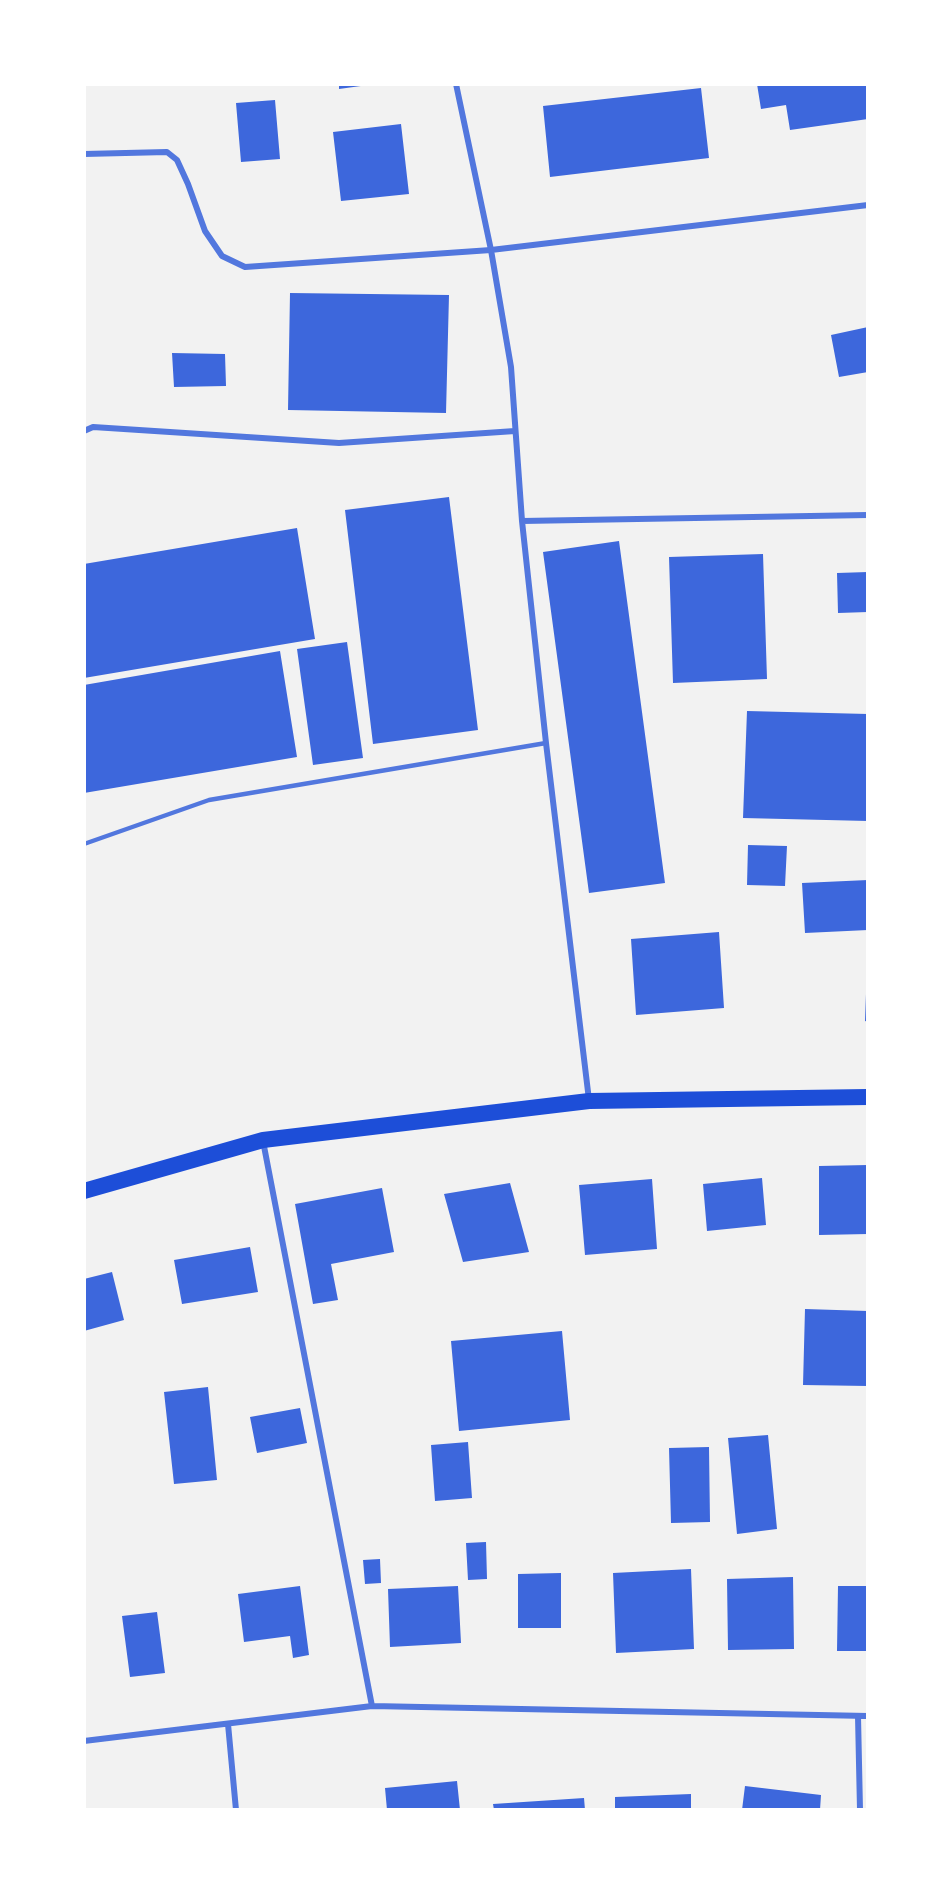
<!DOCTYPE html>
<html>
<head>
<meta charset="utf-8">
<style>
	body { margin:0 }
	#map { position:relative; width:952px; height:1894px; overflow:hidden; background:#f2f2f2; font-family:Roboto,sans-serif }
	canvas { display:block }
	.frame { position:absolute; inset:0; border:86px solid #fff; pointer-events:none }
</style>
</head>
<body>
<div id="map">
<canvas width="952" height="1894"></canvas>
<div class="frame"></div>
</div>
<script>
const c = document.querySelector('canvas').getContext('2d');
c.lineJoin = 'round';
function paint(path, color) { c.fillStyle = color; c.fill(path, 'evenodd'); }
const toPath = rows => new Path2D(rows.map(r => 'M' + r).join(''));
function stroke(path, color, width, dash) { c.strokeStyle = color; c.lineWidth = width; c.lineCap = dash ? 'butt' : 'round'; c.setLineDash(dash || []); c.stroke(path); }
const building = toPath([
	[339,84,368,84,368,85,339,89],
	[757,84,868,84,868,95,866,96,868,119,790,130,786,105,761,109],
	[701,88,709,158,550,177,543,106],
	[275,100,280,159,241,162,236,103],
	[401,124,409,194,341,201,333,132],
	[290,293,449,295,446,413,288,410],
	[868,327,868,372,839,377,831,335],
	[172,353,225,354,226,386,174,387],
	[449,497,478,730,373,744,345,510],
	[297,528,315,639,84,678,84,564],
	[619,541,665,883,589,893,543,552],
	[763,554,767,679,673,683,669,557],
	[868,572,868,612,838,613,837,573],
	[347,642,363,758,313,765,297,649],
	[280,651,297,757,84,793,84,685],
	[747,711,868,714,868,821,743,818],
	[748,845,787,846,785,886,747,885],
	[868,880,868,930,805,933,802,883],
	[719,932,724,1008,636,1015,631,939],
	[866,994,868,994,868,1022,865,1021],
	[868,1165,868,1234,819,1235,819,1166],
	[762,1178,766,1225,707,1231,703,1184],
	[652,1179,657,1249,585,1255,579,1185],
	[510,1183,529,1252,463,1262,444,1194],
	[382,1188,394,1252,331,1264,338,1300,313,1304,295,1204],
	[250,1247,258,1292,182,1304,174,1260],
	[112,1272,124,1320,84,1331,84,1279],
	[805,1309,868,1311,868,1386,803,1385],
	[562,1331,570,1420,459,1431,451,1341],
	[208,1387,217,1480,174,1484,164,1392],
	[300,1408,307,1443,257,1453,250,1417],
	[768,1435,777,1529,737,1534,728,1438],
	[468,1442,472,1498,435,1501,431,1445],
	[709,1447,710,1522,671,1523,669,1448],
	[486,1542,487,1579,468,1580,466,1543],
	[380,1559,381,1583,365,1584,363,1560],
	[691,1569,694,1649,616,1653,613,1573],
	[561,1573,561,1628,518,1628,518,1574],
	[793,1577,794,1649,728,1650,727,1579],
	[300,1586,309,1655,293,1658,290,1636,244,1642,238,1594],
	[458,1586,461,1643,390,1647,388,1589],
	[838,1586,868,1586,868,1651,837,1651],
	[157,1612,165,1673,130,1677,122,1616],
	[457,1781,460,1810,387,1810,385,1788],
	[745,1786,821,1795,820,1810,742,1810],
	[691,1794,691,1810,615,1810,615,1797],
	[584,1798,585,1810,494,1810,493,1804]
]);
const service = toPath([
	[84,844,209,800,546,743]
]);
const minor = toPath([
	[456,84,491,250,511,367,522,521,546,743,589,1100],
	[84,154,167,152,177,160,188,184,205,231,222,256,245,267,491,250,868,205],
	[84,431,93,427,339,443,515,431],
	[522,521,868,515],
	[263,1141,372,1706],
	[858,1716,860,1810],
	[228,1724,236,1810],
	[84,1741,372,1706,868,1716]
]);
const trunk = toPath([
	[84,1191,263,1140,589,1101,868,1097]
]);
paint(building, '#3d67dc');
stroke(service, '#5277de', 4.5);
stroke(minor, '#5277de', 6);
stroke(trunk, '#1d4ed8', 16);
</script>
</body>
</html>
